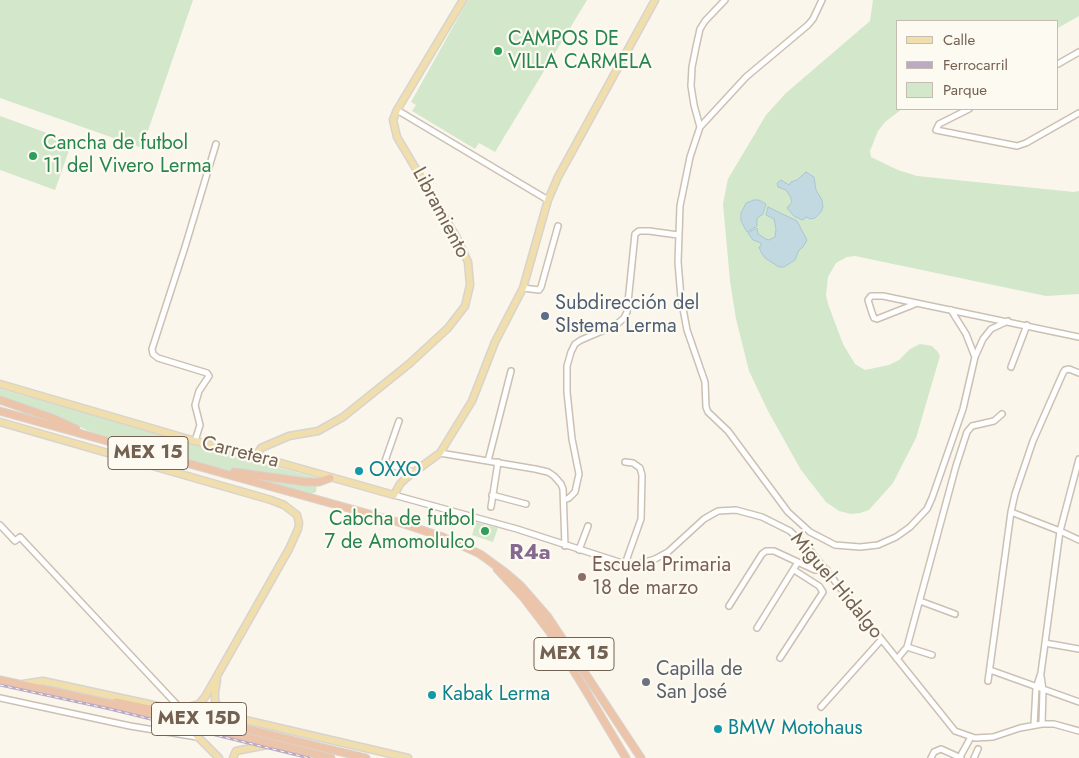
<!DOCTYPE html>
<html>
<head>
<meta charset="utf-8">
<style>
	body { margin:0 }
	#map { position:relative; width:1079px; height:758px; overflow:hidden; background:#faf6eb; font-family:Jost,sans-serif }
	canvas { display:block }
	.legend { position:absolute; left:896px; top:20px; width:162px; height:90px; box-sizing:border-box; background:#fdfaf1; border:1px solid #c6bdb1; margin:0; padding:6px 9px; list-style:none; font-size:15px; color:#736151 }
	.legend li { display:flex; align-items:center; gap:10px; height:25px }
	.legend b { width:25px; border:1px solid #c6bdb1 }
</style>
</head>
<body>
<div id="map">
<canvas width="1079" height="758"></canvas>
<ul class="legend">
<li><b style="height:6px;background:#f0dfac"></b>Calle</li>
<li><b style="height:6px;background:#bbaac4"></b>Ferrocarril</li>
<li><b style="height:14px;background:#d3e7cb"></b>Parque</li>
</ul>
</div>
<script>
const c = document.querySelector('canvas').getContext('2d');
c.lineJoin = 'round';
function paint(path, color) { c.fillStyle = color; c.fill(path, 'evenodd'); }
const toPath = rows => new Path2D(rows.map(r => 'M' + r).join(''));
function stroke(path, color, width, dash) { c.strokeStyle = color; c.lineWidth = width; c.lineCap = dash ? 'butt' : 'round'; c.setLineDash(dash || []); c.stroke(path); }
function label(font, color, halo, rows, align = 'center') {
  c.font = font + ' Jost,sans-serif'; c.lineWidth = 4.5; c.setLineDash([]); c.textBaseline = 'middle'; c.strokeStyle = halo; c.fillStyle = color; for (const [text, x, y, turn = 0] of rows) {
    c.save(); c.translate(x, y); c.rotate((+turn || 0) * Math.PI / 180); c.textAlign = isNaN(turn) ? turn : align; if (halo) c.strokeText(text, 0, 0); c.fillText(text, 0, 0); c.restore();
  }
}
const green = toPath([
	[0,0,193,0,142,148,0,98],
	[468,0,587,0,495,152,479,143,475,149,412,111,416,105,411,102],
	[873,0,1079,0,1079,16,1058,28,1058,21,898,21,898,109,902,109,885,122,878,131,870,151,871,157,877,160,898,170,917,176,1074,192,1079,191,1079,294,1046,296,855,256,847,257,836,263,828,277,826,295,828,304,843,344,855,364,865,370,889,365,899,360,910,349,920,344,932,346,938,352,940,356,916,438,893,483,869,510,860,513,851,514,839,511,826,502,801,470,768,411,749,371,736,319,730,281,723,204,728,179,766,115,786,93,870,21],
	[0,116,72,142,55,190,0,170],
	[0,389,313,477,317,485,316,492,311,494,218,471,89,431,64,420,0,398],
	[476,522,498,528,493,542,472,535]
]);
const water = toPath([
	[806,172,814,177,816,190,822,200,823,207,821,212,815,218,810,219,807,217,802,220,794,216,787,208,792,202,790,196,786,190,778,187,777,183,781,180,789,185,791,182,797,180,806,172],
	[754,200,759,200,766,204,763,214,757,218,757,226,747,232,741,221,741,213,746,203,754,200],
	[768,207,797,221,807,240,803,247,799,250,795,260,784,267,779,267,765,258,761,252,759,247,761,246,761,243,753,240,748,233,757,228,758,234,766,239,769,240,775,237,776,229,774,219,766,215,768,207]
]);
const minor = toPath([
	[822,0,813,19,808,25,746,77,700,127,690,157,680,206,678,262,681,298,687,330,705,382,706,407,708,412,728,431,788,512,810,532,835,545,860,547,878,545,896,537,910,527,927,509,932,498,963,409,975,357,983,339,991,329,1008,321],
	[1058,64,1079,52],
	[969,109,939,124,936,130,1017,146,1026,143,1079,113],
	[397,110,548,200],
	[700,127,694,105,691,86,692,67,696,47,700,29,705,21,725,0],
	[523,288,539,290,541,287,558,226],
	[915,304,877,319,874,318,872,313,868,300,871,296,883,296,1079,337],
	[951,310,966,334,975,357],
	[1011,367,1027,325],
	[399,421,385,461,388,464,413,472],
	[195,441,200,425,195,405,199,391,209,376,207,373,158,358,153,354,152,349,185,247,216,144],
	[440,453,535,469,548,472,554,476,561,484,563,489,565,546],
	[488,461,511,371],
	[394,495,517,529,625,564,639,564,655,559,668,552,704,519,718,511,736,510,762,517,790,531,809,549,955,731,975,738,993,737,1020,728,1042,724,1054,724,1079,731],
	[492,495,526,504],
	[564,500,569,498,575,492,579,474,572,439,567,392,567,366,571,352,575,344,581,340,616,325,624,318,627,312,635,234,639,231,649,231,678,235],
	[491,507,498,462],
	[1011,512,1060,531,1079,540],
	[0,525,15,541,20,537,181,709],
	[579,550,588,526],
	[625,564,641,519,642,475,640,468,633,463,625,462],
	[920,601,955,614],
	[729,606,762,554,766,551,774,551,815,570,827,570],
	[757,628,798,562],
	[1045,643,1079,649],
	[907,647,932,655],
	[780,658,823,592,819,586,794,570],
	[897,659,907,647,956,466,967,432,972,426,994,421,1002,414],
	[990,670,1079,702],
	[1041,676,1043,690,1042,724],
	[988,681,1011,512,1015,494,1033,441,1063,373,1065,370,1069,369,1079,373],
	[0,698,130,726,197,737],
	[821,707,881,640],
	[1034,725,1036,688,1041,673,1060,531,1079,459],
	[960,757,971,737],
	[931,758,934,752,941,749,961,758],
	[974,758,978,749]
]);
const major = toPath([
	[0,384,195,441,256,456,394,495,400,484,406,478,440,453,472,401,495,342,523,288,548,200,558,177,655,0],
	[0,422,271,500,284,505,297,515,299,523,298,529,289,549,205,697,199,704,181,709],
	[256,456,261,448,289,436,318,431,343,417,409,364,448,328,465,306,470,285,468,262,457,238,397,137,393,120,397,110,463,0],
	[217,680,215,692,215,701,220,710,227,716],
	[23,684,43,681,167,708,228,716,408,758],
	[183,722,219,758],
	[233,758,236,751,272,744]
]);
const highway = toPath([
	[0,400,52,418,76,429],
	[0,411,398,522,443,537,480,554,506,573,521,586,548,617,641,758],
	[234,472,306,482,319,482,330,478],
	[497,569,523,597,549,631,583,686,626,758],
	[0,680,98,701,331,758],
	[116,702,246,729,366,758]
]);
const rail = toPath([
	[0,685,110,709,309,758]
]);
const markers = [
	[498,51,5,"#2e9e5b"],
	[33,156,5,"#2e9e5b"],
	[545,316,5,"#5c6f8a"],
	[359,471,5,"#0f9aa8"],
	[485,531,5,"#2e9e5b"],
	[582,577,5,"#8d6e63"],
	[646,682,5,"#6b7280"],
	[432,695,5,"#0f9aa8"],
	[718,729,5,"#0f9aa8"]
];
const shields = [
	[148,453,80],
	[574,654,80],
	[199,719,95]
];
const shieldNames = [
	["MEX 15",148,453],
	["MEX 15",574,654],
	["MEX 15D",199,719]
];
const leisureNames = [
	["CAMPOS DE",508,40],
	["VILLA CARMELA",508,63],
	["Cancha de futbol",43,144],
	["11 del Vivero Lerma",43,167],
	["Cabcha de futbol",475,520,"right"],
	["7 de Amomolulco",475,543,"right"]
];
const streetNames = [
	["Libramiento",440,213,62],
	["Carretera",240,453,14],
	["Miguel Hidalgo",836,586,50]
];
const serviceNames = [
	["Subdirección del",555,304],
	["SIstema Lerma",555,327]
];
const cultureNames = [
	["OXXO",369,471],
	["Kabak Lerma",442,695],
	["BMW Motohaus",728,729]
];
const educationNames = [
	["Escuela Primaria",592,566],
	["18 de marzo",592,589]
];
const worshipNames = [
	["Capilla de",656,670],
	["San José",656,693]
];
const quarterNames = [
	["R4a",530,554]
];
paint(green, '#d3e7cb');
paint(water, '#c2d9e2');
stroke(water, '#a9c7d3', 1);
stroke(minor, '#ccc0b2', 8);
stroke(major, '#d8d3ce', 9);
stroke(highway, '#d8d3ce', 9);
stroke(minor, '#fff', 5);
stroke(major, '#f0dfac', 6);
stroke(highway, '#ecc4aa', 7);
stroke(rail, '#bbaac4', 3);
stroke(rail, '#fdfaf1', 1, [4]);
for (const [x, y, r, color] of markers) { const dot = new Path2D(); dot.arc(x, y, r, 0, 2 * Math.PI); c.fillStyle = color; c.fill(dot); stroke(dot, '#fdfaf1', 2); }
for (const [x, y, w] of shields) { const box = new Path2D(); box.roundRect(x - w / 2, y - 16.5, w, 33, 4); c.fillStyle = '#fdfaf1'; c.fill(box); stroke(box, '#736151', 1); }
label('bold 19px', '#736151', null, shieldNames);
label('20px', '#27864d', '#fdfaf1', leisureNames, 'left');
label('20px', '#736151', '#fdfaf1', streetNames);
label('20px', '#4e5e75', '#fdfaf1', serviceNames, 'left');
label('20px', '#0d838f', '#fdfaf1', cultureNames, 'left');
label('20px', '#785e54', '#fdfaf1', educationNames, 'left');
label('20px', '#5b616d', '#fdfaf1', worshipNames, 'left');
label('bold 22px', '#86698e', '#fdfaf1', quarterNames);
</script>
</body>
</html>
